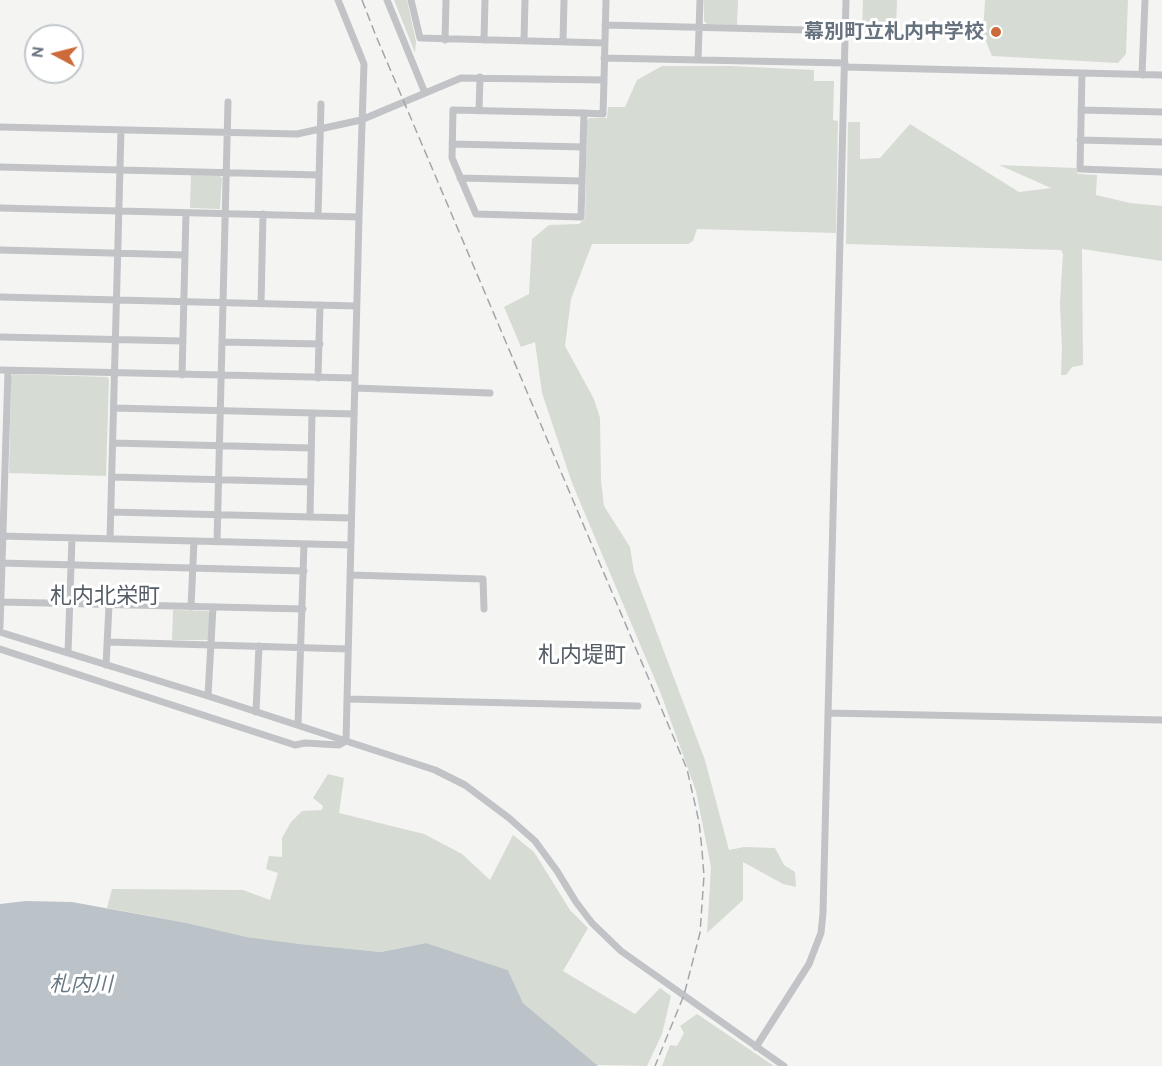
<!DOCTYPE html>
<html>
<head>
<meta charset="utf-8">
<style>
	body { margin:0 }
	#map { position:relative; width:1162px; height:1066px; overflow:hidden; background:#f4f5f2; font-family:Cabin,sans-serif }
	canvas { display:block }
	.north { position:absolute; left:24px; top:24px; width:60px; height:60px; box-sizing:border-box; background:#fff; border:2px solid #c2c7cc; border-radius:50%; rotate:277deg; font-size:16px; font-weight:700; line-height:24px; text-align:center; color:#67727f }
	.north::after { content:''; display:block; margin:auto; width:21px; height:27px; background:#cd6a39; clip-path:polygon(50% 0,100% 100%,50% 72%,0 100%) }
</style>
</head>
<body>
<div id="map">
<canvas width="1162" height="1066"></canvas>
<div class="north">N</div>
</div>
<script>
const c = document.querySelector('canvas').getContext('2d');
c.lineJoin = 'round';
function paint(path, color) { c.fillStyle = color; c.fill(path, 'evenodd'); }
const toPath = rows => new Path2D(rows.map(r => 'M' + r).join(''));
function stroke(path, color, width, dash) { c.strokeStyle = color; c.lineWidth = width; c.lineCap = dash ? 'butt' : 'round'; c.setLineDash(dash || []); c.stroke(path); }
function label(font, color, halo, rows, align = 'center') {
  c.font = font + ' Cabin,"Noto Sans JP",sans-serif'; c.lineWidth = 6; c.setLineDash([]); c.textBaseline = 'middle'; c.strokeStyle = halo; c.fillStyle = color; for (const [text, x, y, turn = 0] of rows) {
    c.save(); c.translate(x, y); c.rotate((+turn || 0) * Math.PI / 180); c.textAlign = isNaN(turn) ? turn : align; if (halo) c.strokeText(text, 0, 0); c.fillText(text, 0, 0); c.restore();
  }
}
const green = toPath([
	[394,0,407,0,416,41,415,53],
	[704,0,738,0,737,25,707,24,704,21],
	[863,0,897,0,896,30,862,29],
	[985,0,1128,0,1126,54,1118,63,992,56,983,34],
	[662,66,731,66,814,70,814,81,834,81,833,120,838,121,836,233,697,229,693,241,688,244,592,244,571,299,565,346,594,399,600,418,601,481,604,506,630,547,634,572,705,760,729,850,744,847,775,848,784,865,795,872,796,887,783,884,743,862,743,900,707,933,711,867,696,791,661,694,572,483,542,393,535,342,521,347,504,307,529,294,532,239,549,225,579,224,585,218,587,120,590,118,607,118,608,107,625,107,637,80],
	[848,122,860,122,860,159,880,158,910,124,1019,192,1051,188,999,165,1076,168,1078,174,1097,175,1096,195,1130,203,1162,206,1162,261,1082,249,1083,365,1072,367,1066,375,1061,375,1062,349,1060,303,1063,254,1061,250,846,244],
	[191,175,220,176,222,178,220,209,190,208],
	[13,374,107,377,109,379,106,476,9,473,11,376],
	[173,610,208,611,210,612,209,640,172,640],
	[328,774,344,778,339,813,424,834,462,854,490,880,513,835,534,852,570,910,588,928,563,971,635,1014,660,988,671,996,662,1034,647,1066,596,1065,523,1003,508,970,426,943,381,952,300,944,247,937,187,923,107,908,112,889,243,890,270,900,278,873,266,869,269,856,282,857,282,838,291,822,302,811,322,810,323,806,313,798],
	[697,1014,774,1066,662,1066,670,1045,677,1046,684,1033,680,1026]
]);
const water = toPath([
	[26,901,72,902,187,923,247,937,300,944,381,952,426,943,508,970,523,1003,598,1066,0,1066,0,904]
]);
const minor = toPath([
	[387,0,425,93],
	[411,0,420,38,605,43],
	[605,25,846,31],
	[445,40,446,0],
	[484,40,485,0],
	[524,41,525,0],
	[563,42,564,0],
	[604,58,845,63],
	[698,60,700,0],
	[845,67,1162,75],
	[1082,74,1080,169,1162,172],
	[1142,75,1145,0],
	[1081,110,1162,112],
	[479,111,480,77],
	[584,113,581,217,476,214,452,158,453,110,584,113,603,114,604,80],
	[0,127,297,134,361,120,461,78,604,80,606,0],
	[1080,140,1162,142],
	[452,144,583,147],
	[0,167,319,175],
	[460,178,582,181],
	[0,208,359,217],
	[318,216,321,104],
	[0,250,185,255],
	[0,297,356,306],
	[261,304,263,214],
	[0,337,183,341],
	[222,342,320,344],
	[0,370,355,378],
	[182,375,186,213],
	[318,378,320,305],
	[355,388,490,393],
	[114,408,354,414],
	[113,443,311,448],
	[112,477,311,482],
	[111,512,351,518],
	[310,517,312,413],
	[0,536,350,545],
	[110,539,121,130],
	[217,542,228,102],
	[0,563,304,571],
	[350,575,483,579,484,609],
	[2,602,303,609],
	[191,607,194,541],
	[0,627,8,371],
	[0,632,208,696,435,770,465,785,509,818,535,841,557,871,576,902,592,923,621,951,784,1066],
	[108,642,348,649],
	[0,649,295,745,305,743,339,745,346,741,359,217,364,64,338,0],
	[68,653,72,538],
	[106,665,109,605],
	[208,696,213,607],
	[347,699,638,706],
	[256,712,259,646],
	[828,713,1162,720],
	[298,725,304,544],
	[756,1047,809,964,821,933,823,913,846,0]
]);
const rail = toPath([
	[362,0,376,36,687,769,699,822,702,850,704,876,700,933,684,995,655,1066]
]);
const markers = [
	[996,32,6,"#cd6a39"]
];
const poiNames = [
	["幕別町立札内中学校",984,32]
];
const waterNames = [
	["札内川",81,985]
];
const quarterNames = [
	["札内北栄町",105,597],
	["札内堤町",582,656]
];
paint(green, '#d6dbd3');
paint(water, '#bbc2c8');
stroke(minor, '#c1c3c6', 7);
stroke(rail, '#a2a6ab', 1.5, [9, 4.5]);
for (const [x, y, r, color] of markers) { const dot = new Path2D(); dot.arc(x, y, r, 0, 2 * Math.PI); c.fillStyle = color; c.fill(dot); stroke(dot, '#fff', 2); }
label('bold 20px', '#67727f', '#fff', poiNames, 'right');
label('italic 21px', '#697983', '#fff', waterNames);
label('22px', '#545c65', '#fff', quarterNames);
</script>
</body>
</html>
